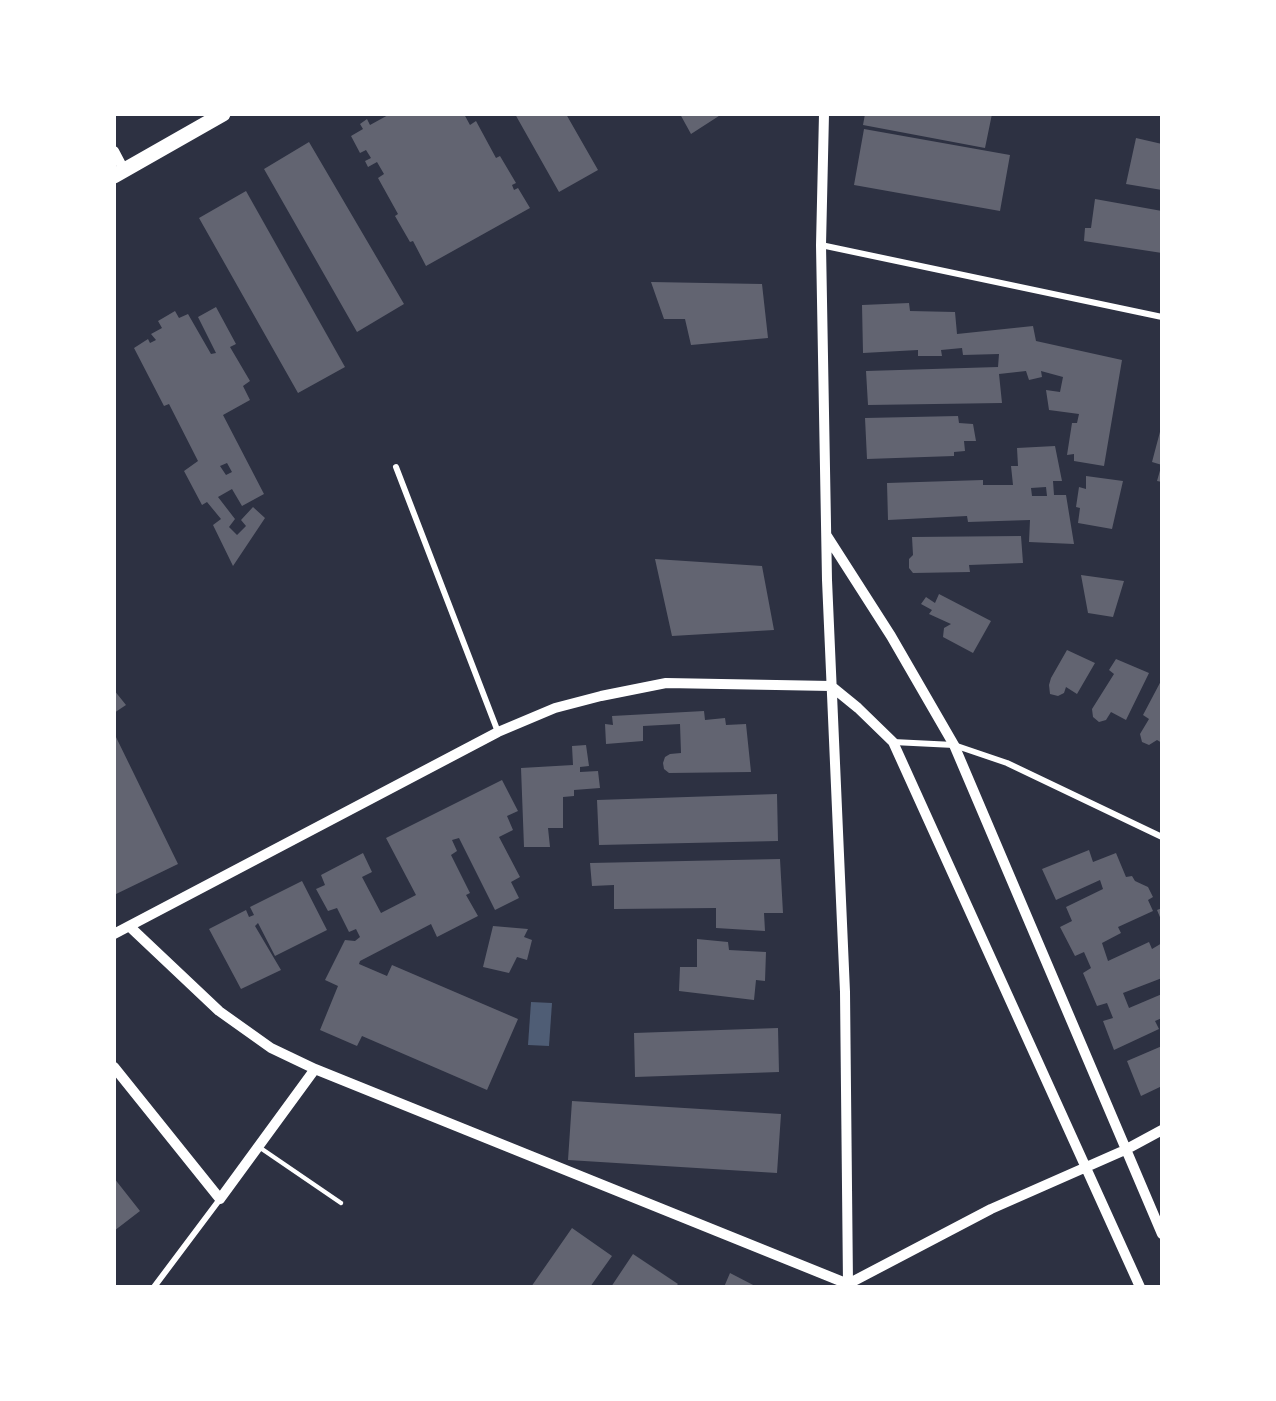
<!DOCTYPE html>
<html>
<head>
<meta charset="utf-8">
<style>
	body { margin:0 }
	#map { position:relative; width:1276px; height:1401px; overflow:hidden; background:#2d3142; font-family:"DM Sans",sans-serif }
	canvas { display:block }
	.frame { position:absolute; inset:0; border:116px solid #fff; pointer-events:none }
</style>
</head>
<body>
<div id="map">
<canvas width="1276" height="1401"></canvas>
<div class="frame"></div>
</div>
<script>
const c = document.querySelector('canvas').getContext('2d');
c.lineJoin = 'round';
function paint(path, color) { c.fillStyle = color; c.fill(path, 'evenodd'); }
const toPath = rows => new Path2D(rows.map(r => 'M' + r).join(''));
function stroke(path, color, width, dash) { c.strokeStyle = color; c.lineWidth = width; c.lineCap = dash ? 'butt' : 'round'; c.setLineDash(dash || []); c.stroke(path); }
const water = toPath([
	[531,1002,552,1003,549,1046,528,1045]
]);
const building = toPath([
	[390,114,464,114,470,125,476,121,496,158,500,156,516,183,512,185,514,190,518,188,530,208,426,266,413,241,410,242,395,216,398,214,378,178,384,174,377,162,368,167,365,161,371,158,366,150,360,153,351,136,363,129,360,124,367,119,370,125],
	[515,114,566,114,598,170,559,192],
	[680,114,722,114,691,134],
	[865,114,992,114,985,148,863,125],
	[864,129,1010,155,1000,211,854,185],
	[1136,138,1162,144,1162,190,1126,184],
	[309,142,404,304,357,332,264,169],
	[246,191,345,367,298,393,199,218],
	[1095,199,1162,211,1162,253,1084,241,1085,228,1091,228],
	[651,282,762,284,768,338,691,345,685,319,664,319],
	[909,303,910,311,955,312,957,334,1033,326,1036,341,1122,360,1104,466,1074,461,1074,454,1067,455,1072,423,1077,423,1079,414,1049,410,1046,390,1060,392,1063,377,1041,371,1042,377,1029,380,1026,371,999,374,1002,403,868,405,866,371,998,367,999,354,963,355,962,348,941,350,942,356,918,356,918,350,863,353,862,305],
	[216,307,236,344,230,347,250,381,243,386,250,400,223,415,264,494,242,506,232,489,218,497,235,519,229,527,237,535,246,526,241,520,253,507,265,518,233,566,213,525,221,519,207,502,202,505,184,471,198,461,169,404,164,406,134,348,148,339,150,343,156,340,151,334,162,328,158,321,175,311,179,318,188,314,211,354,216,353,198,317],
	[227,463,232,472,226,475,220,466],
	[958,416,959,423,973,424,976,441,964,441,965,451,954,452,954,456,867,459,865,418],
	[1161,428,1162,428,1162,465,1152,462],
	[1055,446,1062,481,1053,481,1054,495,1066,495,1074,544,1029,542,1030,520,968,522,967,516,888,520,887,483,983,480,983,485,1013,485,1011,466,1018,466,1017,448],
	[1046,487,1047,496,1032,496,1031,488],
	[1161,467,1162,467,1162,482,1157,481],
	[1086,476,1123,481,1112,529,1078,523,1080,508,1076,507,1079,487,1086,489],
	[1021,536,1023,563,969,565,970,572,913,573,909,568,909,559,913,555,912,537],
	[655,559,762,566,774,630,672,636],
	[1081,575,1124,581,1113,617,1088,613],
	[939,594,991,621,973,653,943,637,944,628,951,624,929,614,932,610,921,604,926,597,935,603],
	[1067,650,1095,663,1077,694,1066,687,1064,693,1058,696,1050,694,1049,685,1051,678],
	[1116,659,1149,673,1126,720,1111,712,1106,720,1099,722,1093,717,1092,709,1114,674,1109,670],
	[1162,679,1162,743,1157,740,1149,745,1142,742,1140,734,1149,719,1143,715],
	[114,690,126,705,114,713],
	[704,711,705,720,725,718,726,725,746,724,751,772,669,773,664,769,663,763,665,757,670,754,681,753,680,724,643,726,643,741,606,744,605,724,613,725,612,716],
	[114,733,178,864,114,895],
	[586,745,589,766,580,767,580,772,598,771,600,788,574,790,574,796,563,797,563,828,548,828,550,847,524,847,521,768,573,765,572,746],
	[502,780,518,811,507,816,513,830,499,837,520,877,511,882,519,898,495,910,459,838,452,840,457,851,451,855,470,893,466,895,478,916,437,937,431,924,360,961,359,964,387,976,392,965,518,1019,487,1090,362,1036,357,1046,320,1030,338,986,325,980,345,940,355,941,360,937,356,929,349,932,337,908,328,911,316,889,325,885,321,875,363,853,372,872,362,877,381,913,416,895,386,838],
	[777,794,778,841,599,845,597,800],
	[1089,850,1093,862,1116,853,1126,877,1132,876,1135,881,1148,887,1153,897,1148,900,1153,911,1118,927,1121,933,1102,943,1108,961,1149,942,1152,949,1162,943,1162,978,1123,993,1129,1008,1162,994,1162,1018,1155,1021,1159,1029,1114,1050,1103,1021,1113,1018,1107,1003,1097,1006,1083,973,1091,968,1084,952,1075,956,1060,927,1072,921,1066,907,1103,889,1100,880,1056,900,1042,869],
	[780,859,783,913,764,913,765,931,716,928,716,908,614,909,614,885,592,886,590,863],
	[302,881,327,930,275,956,258,923,255,926,281,970,241,989,209,929,246,910,249,917,254,915,250,907],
	[1162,908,1162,922,1157,910],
	[493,926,528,929,524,937,532,940,527,960,517,957,509,973,483,967],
	[697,939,728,942,729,950,766,952,765,981,756,980,754,1000,679,991,680,967,697,967],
	[778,1028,779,1072,635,1077,634,1033],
	[1162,1046,1162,1086,1141,1096,1127,1061],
	[572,1101,781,1114,777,1173,568,1160],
	[114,1178,140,1211,114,1231],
	[572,1228,612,1256,590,1287,531,1287],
	[633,1254,678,1284,675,1287,611,1287],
	[730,1273,757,1287,724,1287]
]);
const service = toPath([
	[259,1147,341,1203]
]);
const minor = toPath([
	[821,245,1162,317],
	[396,467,498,732],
	[893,742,954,745,1007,763,1162,837],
	[154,1287,220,1199]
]);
const tertiary = toPath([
	[824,114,821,245,827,580,845,992,848,1284],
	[114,151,124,170],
	[827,536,891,636,954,745,1162,1234],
	[831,686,858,708,893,742,1140,1287],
	[129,926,219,1011,271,1048,315,1069,848,1284],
	[114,934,498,732,555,708,601,696,666,683,831,686],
	[114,1067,220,1199,315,1069],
	[848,1284,991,1209,1125,1150,1162,1130]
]);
const primary = toPath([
	[114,176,223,114]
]);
paint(water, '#4f5d75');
paint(building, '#626471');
stroke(service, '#fff', 4.5);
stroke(minor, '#fff', 6);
stroke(tertiary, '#fff', 10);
stroke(primary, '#fff', 15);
</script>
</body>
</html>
